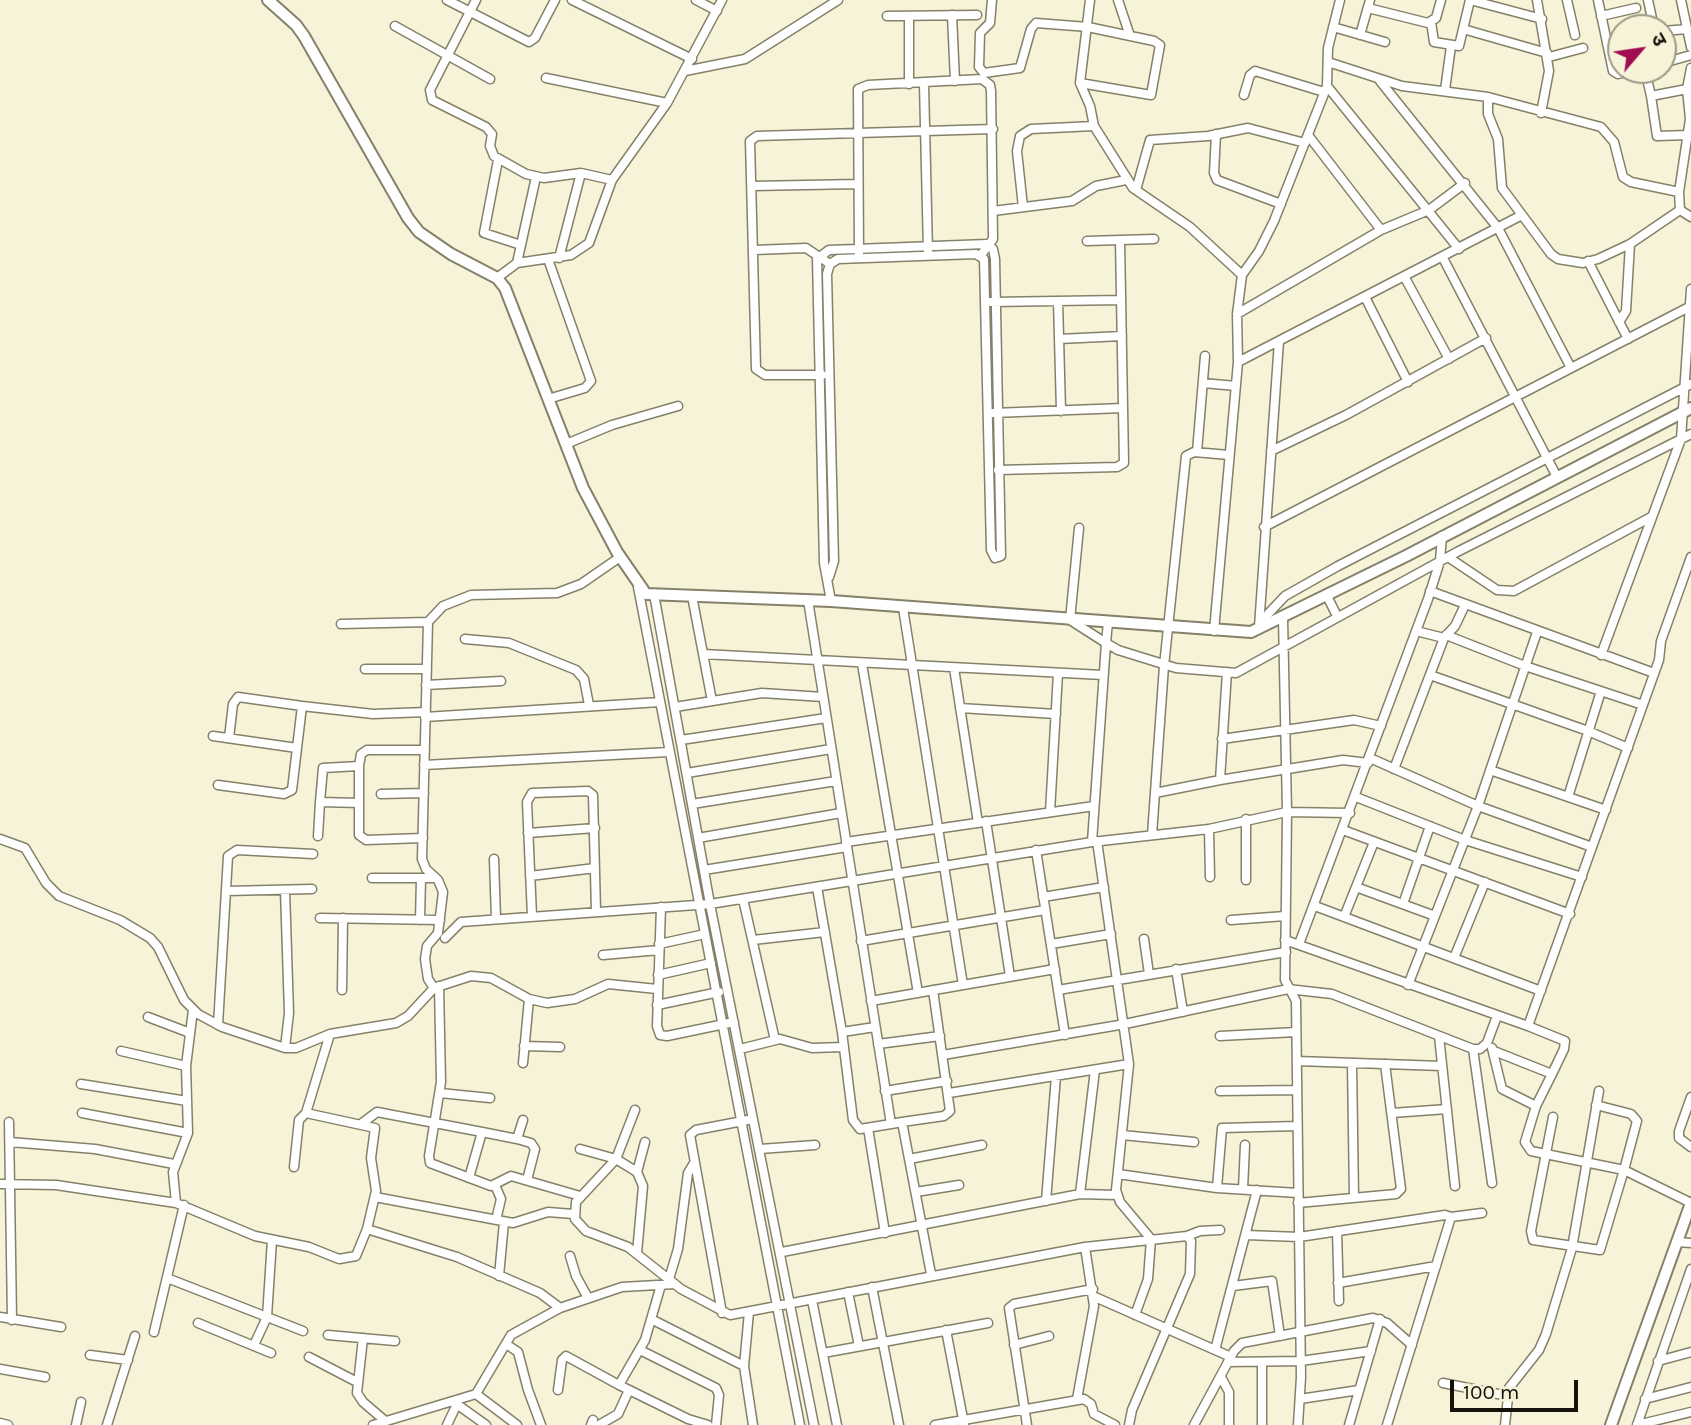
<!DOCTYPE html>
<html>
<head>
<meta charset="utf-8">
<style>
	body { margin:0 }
	#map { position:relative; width:1691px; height:1425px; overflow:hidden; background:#f7f3d8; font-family:Karla,"Noto Sans Devanagari",sans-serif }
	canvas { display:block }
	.north { position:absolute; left:1607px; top:14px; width:70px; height:70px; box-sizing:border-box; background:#f7f3d8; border:2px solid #9c9985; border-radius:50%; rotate:61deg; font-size:19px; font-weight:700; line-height:28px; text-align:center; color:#141209 }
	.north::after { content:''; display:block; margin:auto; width:24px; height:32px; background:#a10d51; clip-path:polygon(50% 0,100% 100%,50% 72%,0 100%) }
	.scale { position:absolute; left:1450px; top:1380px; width:128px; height:32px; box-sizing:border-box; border:4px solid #141209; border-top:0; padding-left:9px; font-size:21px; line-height:24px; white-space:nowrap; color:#141209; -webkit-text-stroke:5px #f7f3d8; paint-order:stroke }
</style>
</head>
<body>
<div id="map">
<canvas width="1691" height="1425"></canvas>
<div class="north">उ</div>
<div class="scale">100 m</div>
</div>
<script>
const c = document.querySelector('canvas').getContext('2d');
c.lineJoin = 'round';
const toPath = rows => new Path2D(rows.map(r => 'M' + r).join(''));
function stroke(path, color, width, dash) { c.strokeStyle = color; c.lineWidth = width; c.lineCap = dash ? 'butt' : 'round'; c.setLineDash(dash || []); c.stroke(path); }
const street = toPath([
	[447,0,529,42,535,38,555,0],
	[476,0,430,90,432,100,486,127,492,134,490,146,494,156,526,174,544,178,581,173,612,180],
	[572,0,692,59],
	[696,0,717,11],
	[992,0,990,23,980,33,979,67,984,73,1020,68,1031,29,1036,23,1088,27,1154,41,1160,45,1151,95,1080,83],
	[1090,0,1080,83,1090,106,1094,126,1133,188,1190,227,1242,275],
	[1118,0,1130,36],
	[1470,0,1542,19],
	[1537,0,1549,71,1541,113],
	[1567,0,1575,35],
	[1598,0,1613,71,1618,74,1634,70],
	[1648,0,1654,28],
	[1681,0,1691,47],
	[1368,8,1428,23,1436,18,1441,0],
	[952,15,955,81],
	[887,16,977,15],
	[909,16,909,84],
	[1601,16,1636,8],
	[1431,22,1434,42,1459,46,1470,0],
	[395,26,490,79],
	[1333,27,1385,42],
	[1463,29,1547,53],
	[1663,31,1687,29],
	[1360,35,1370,0],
	[1607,44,1621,40],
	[1549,57,1583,48],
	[1328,62,1402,86,1488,97,1601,127,1614,142,1623,177,1631,182,1679,192],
	[1663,63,1691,55],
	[1645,70,1651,96,1687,89],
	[685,71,745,59,838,0],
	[546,78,667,103],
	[1380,81,1498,228,1571,368],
	[924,84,928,252],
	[1327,86,1459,249],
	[1445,90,1451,46],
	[1244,95,1250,75,1255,71,1324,92],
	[1651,96,1657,136,1688,135],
	[1488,97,1488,114,1498,139,1502,188,1551,254,1558,259,1583,263,1598,259,1630,244,1680,210,1691,217],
	[1216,134,1214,173,1217,180,1281,204],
	[1308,135,1381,230],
	[498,160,484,233,521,245],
	[752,186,858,184],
	[1136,190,1150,140,1208,136,1248,128,1305,143],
	[1023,207,1017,151,1020,136,1031,129,1094,126],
	[1680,210,1679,192,1690,119,1687,89,1691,68],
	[993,211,1072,201,1096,186,1126,180],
	[1087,241,1154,239],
	[754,250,806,248,830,264],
	[859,254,858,89,868,85,982,79,990,85,991,91,993,239,981,255],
	[559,258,581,173],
	[1443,258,1557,477],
	[1588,261,1628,339],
	[517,263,536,177],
	[1404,276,1449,359],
	[497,278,517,263,571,255,589,243,612,180,667,103,722,0],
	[1365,297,1408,382],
	[1058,301,1061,411],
	[991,302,1121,300],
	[1237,314,1381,230,1429,210,1465,183],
	[1619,322,1626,311,1630,244],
	[1059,339,1122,336],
	[1238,362,1522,215],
	[822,375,765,375,756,369,750,141,757,136,993,129],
	[1203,383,1236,386],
	[548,399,585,388,591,381,548,259],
	[993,413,1123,408],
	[566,444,612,425,678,406],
	[1271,451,1346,415,1486,338],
	[1197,452,1205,356],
	[998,470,1117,467,1124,463,1120,240],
	[1264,527,1689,307],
	[1079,528,1070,620,1106,643,1092,842,1209,829,1287,812,1350,813],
	[1448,557,1497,590,1514,591,1651,517],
	[829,577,834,561,827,274,830,264,838,259,976,254,984,259,991,550,995,558,1001,556,995,259,993,249,987,244,829,250,817,259,824,563,831,601],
	[638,587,800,1425],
	[1430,591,1654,673],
	[654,594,710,904,814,1425],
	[692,596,712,701],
	[1327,596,1337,616],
	[808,600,891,1124,902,1122,931,1274],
	[903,608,963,985],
	[1283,618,1287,812,1285,980,1296,1001,1301,1377,1298,1425],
	[1108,622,1106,643,1118,650,1176,668,1236,673,1457,552,1691,434],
	[341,624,428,622],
	[1261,626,1268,614,1285,596,1338,566,1691,384],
	[1259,627,1279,341],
	[1214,631,1238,362,1237,314,1242,275,1259,251,1274,221,1327,86,1328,48,1340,0],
	[1416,631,1444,638],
	[1446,635,1525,666,1643,705],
	[465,639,509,643,576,670,584,679,589,705],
	[703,654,1103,675],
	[1601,655,1681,439,1691,289],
	[862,664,918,993],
	[954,668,978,823],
	[365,669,427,669],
	[1430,675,1588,731,1628,748],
	[426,685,501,681],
	[675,707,762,693,823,697],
	[960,708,1056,714],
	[425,717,660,702],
	[213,736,297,748],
	[229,738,233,704,238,697,302,706],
	[1222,739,1354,720,1381,726],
	[681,740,826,718],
	[1370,758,1478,806,1592,847],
	[424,765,669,752],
	[1394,769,1444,638,1455,626,1465,605],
	[1490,770,1606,810],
	[687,773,831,749],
	[1220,780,1343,760,1368,763],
	[218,785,284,794,292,790,302,706,373,714,426,712],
	[1155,793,1220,780,1227,672],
	[381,794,424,793],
	[1356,797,1465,840,1582,877],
	[1568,797,1601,691],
	[320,802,323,768,359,766],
	[692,804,836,781],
	[1050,812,1058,673],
	[1246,819,1246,880],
	[986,821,1010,976],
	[1209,829,1210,877],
	[1343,830,1570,914],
	[528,833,595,828],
	[1152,835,1164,666,1186,456,1194,452,1229,455],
	[318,836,320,802,359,803],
	[423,838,366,840,359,835,359,766,361,754,367,750,425,750],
	[698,838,841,813],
	[0,839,25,848,46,883,59,896,120,920,150,938,158,947,184,1000,198,1014,222,1027,285,1048,296,1048,330,1034,396,1023,408,1016,434,988,471,976,491,978,529,999,547,1003,575,999,608,984,657,989],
	[1097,841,1129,1064,1116,1190,1120,1202,1151,1239,1148,1279,1135,1315],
	[846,842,1094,806],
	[1036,850,1065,1035],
	[494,859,496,919],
	[704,870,847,847],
	[530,876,595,868],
	[372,878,435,878],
	[817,887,842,1032,853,1120,860,1129,891,1124],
	[1356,887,1435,916],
	[285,890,289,1013,285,1048],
	[226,891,312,889],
	[1043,897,1104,887],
	[743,899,775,1040],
	[1403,904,1430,826],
	[1315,906,1541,991],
	[661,907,657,1026,660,1035,667,1036,734,1022],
	[532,916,527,802,532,793,588,791,593,795,596,911],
	[1344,917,1374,842],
	[320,918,440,920],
	[420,920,421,878],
	[1231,920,1285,916],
	[445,938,461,922,710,904,1092,842],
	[1144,939,1149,974],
	[753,940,825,932],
	[1285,940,1528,1026,1659,660,1661,641,1691,557],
	[861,941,1045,910],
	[659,944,705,934],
	[1051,944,1111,934],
	[1299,944,1428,599,1440,561,1442,536],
	[603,955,659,950],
	[1454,958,1485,882],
	[1176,969,1183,1012],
	[658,975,711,963],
	[1408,985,1478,806,1537,632],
	[439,986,441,1082,429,1156,430,1163,491,1186,511,1176,580,1196],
	[434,988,428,979,425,959,427,946,438,933,443,892,438,880,426,869,422,859,428,622,443,606,471,595,557,593,581,584,620,557],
	[342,990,343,918],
	[1058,990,1286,952],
	[871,1001,1055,969],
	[657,1005,719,992],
	[148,1017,190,1033],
	[218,1025,228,856,237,850,313,854],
	[1528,1026,1565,1041,1564,1049,1552,1074],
	[842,1032,875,1027],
	[1220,1036,1296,1032],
	[1439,1036,1455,1186],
	[878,1044,940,1036],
	[524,1046,560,1047],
	[1492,1048,1502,1089,1536,1106],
	[740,1049,780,1039,812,1048,844,1047],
	[1473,1049,1492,1183],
	[121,1051,186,1066],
	[1494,1051,1552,1074,1536,1106,1525,1142,1531,1151,1624,1170,1637,1121,1631,1114,1596,1105],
	[943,1055,1125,1024,1288,989,1332,994,1473,1049,1480,1049,1487,1043,1497,1016],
	[1297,1061,1442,1066],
	[523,1063,529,999],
	[1352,1063,1354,1198],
	[81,1084,187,1101],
	[885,1091,947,1081],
	[1220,1091,1297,1090],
	[440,1093,490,1098],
	[949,1093,1129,1064],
	[1691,1097,1679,1131,1679,1138,1691,1147],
	[635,1110,616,1159,576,1202,575,1219,586,1231,628,1247,681,1289,730,1315,1085,1247,1187,1236,1191,1241,1190,1274,1132,1410,1129,1425],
	[82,1113,188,1133],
	[306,1113,330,1034],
	[1392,1113,1447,1109],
	[1553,1117,1531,1231,1533,1240,1600,1250,1624,1170,1691,1203],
	[523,1120,517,1139,531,1143,535,1149,527,1180],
	[9,1122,12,1320],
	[902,1122,944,1116,950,1111,933,990],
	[361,1124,377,1112,482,1132],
	[1297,1126,1222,1128,1217,1188,1298,1193],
	[868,1128,885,1233],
	[1122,1135,1194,1142],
	[10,1142,95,1149,174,1164],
	[580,1149,616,1159,637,1172,643,1186,637,1253],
	[760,1149,815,1145],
	[909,1159,982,1145],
	[294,1167,299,1120,306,1113,375,1128,371,1158,376,1191,367,1229],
	[637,1172,645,1142],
	[1118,1174,1217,1188],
	[469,1178,482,1132,517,1139],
	[0,1184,56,1185,176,1203,255,1236,309,1247,339,1259,356,1256,367,1229,457,1257,540,1293,560,1308],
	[495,1185,501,1199,496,1220],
	[1243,1189,1245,1145],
	[916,1192,959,1185],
	[1080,1194,1095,1070],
	[375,1197,513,1223,548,1212,573,1214],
	[1046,1201,1056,1076],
	[176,1203,173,1172,188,1133,186,1066,193,1010],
	[1298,1203,1396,1194,1401,1189,1385,1064],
	[1451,1217,1482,1213],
	[1337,1231,1339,1301],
	[1246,1235,1299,1237,1445,1215,1451,1217,1387,1425],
	[1187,1236,1200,1231,1220,1230],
	[1677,1242,1691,1243],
	[782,1252,1080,1194,1117,1195],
	[570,1256,576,1276,588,1298],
	[499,1276,504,1222],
	[167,1278,303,1331],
	[669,1279,678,1249,688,1173,694,1163],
	[1338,1283,1436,1266],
	[1233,1286,1272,1281,1280,1336],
	[872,1287,899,1425],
	[848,1292,859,1346],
	[1095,1297,1231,1357],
	[812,1300,837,1425],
	[749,1312,744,1366,753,1425],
	[722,1313,690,1135,696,1130,748,1120],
	[0,1317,61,1327],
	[651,1319,744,1366],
	[198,1323,271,1353],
	[946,1330,964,1424],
	[154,1332,184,1205],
	[328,1335,395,1341],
	[363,1338,357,1393,363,1402,384,1420],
	[506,1344,518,1352,528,1390,541,1425],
	[254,1345,267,1317,272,1240],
	[1014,1345,1049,1336],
	[640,1350,716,1388,719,1395,716,1425],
	[1215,1350,1257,1190],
	[823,1353,988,1323],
	[90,1355,128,1360],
	[309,1357,357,1382],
	[1658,1361,1691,1352],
	[1228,1362,1301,1361,1371,1351],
	[0,1369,45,1377],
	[1221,1377,1229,1392,1229,1425],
	[1443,1383,1508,1396],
	[619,1385,688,1419,708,1425],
	[558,1390,562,1360,566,1356,619,1385,645,1340,661,1285],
	[476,1394,517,1425],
	[1077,1399,1094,1306,1085,1247],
	[1300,1399,1359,1390],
	[1645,1399,1691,1387],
	[458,1405,486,1425],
	[0,1423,8,1425],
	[76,1425,81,1402],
	[107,1425,135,1336],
	[373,1425,476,1394,511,1335,560,1308,622,1287,675,1284],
	[447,1425,457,1404],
	[591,1425,593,1420],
	[599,1425,618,1414,629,1390],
	[935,1425,1084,1399,1091,1404,1094,1414,1115,1425],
	[1027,1425,1009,1308,1014,1304,1093,1289],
	[1194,1425,1234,1351,1242,1343,1373,1318,1387,1323,1412,1345],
	[1262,1425,1262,1362],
	[1349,1425,1380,1319],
	[1505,1425,1509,1388,1539,1350,1546,1334,1572,1248,1599,1091],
	[1637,1425,1691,1269],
	[1637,1425,1691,1412]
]);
const secondary = toPath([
	[268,0,296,25,304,36,408,218,419,232,451,254,497,278,505,288,583,488,617,552,646,594,831,601,1251,632,1406,556,1691,408],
	[1611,1425,1691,1203]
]);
stroke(street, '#858069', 11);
stroke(secondary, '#858069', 14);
stroke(street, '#fff', 8);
stroke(secondary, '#fff', 10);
</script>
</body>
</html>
